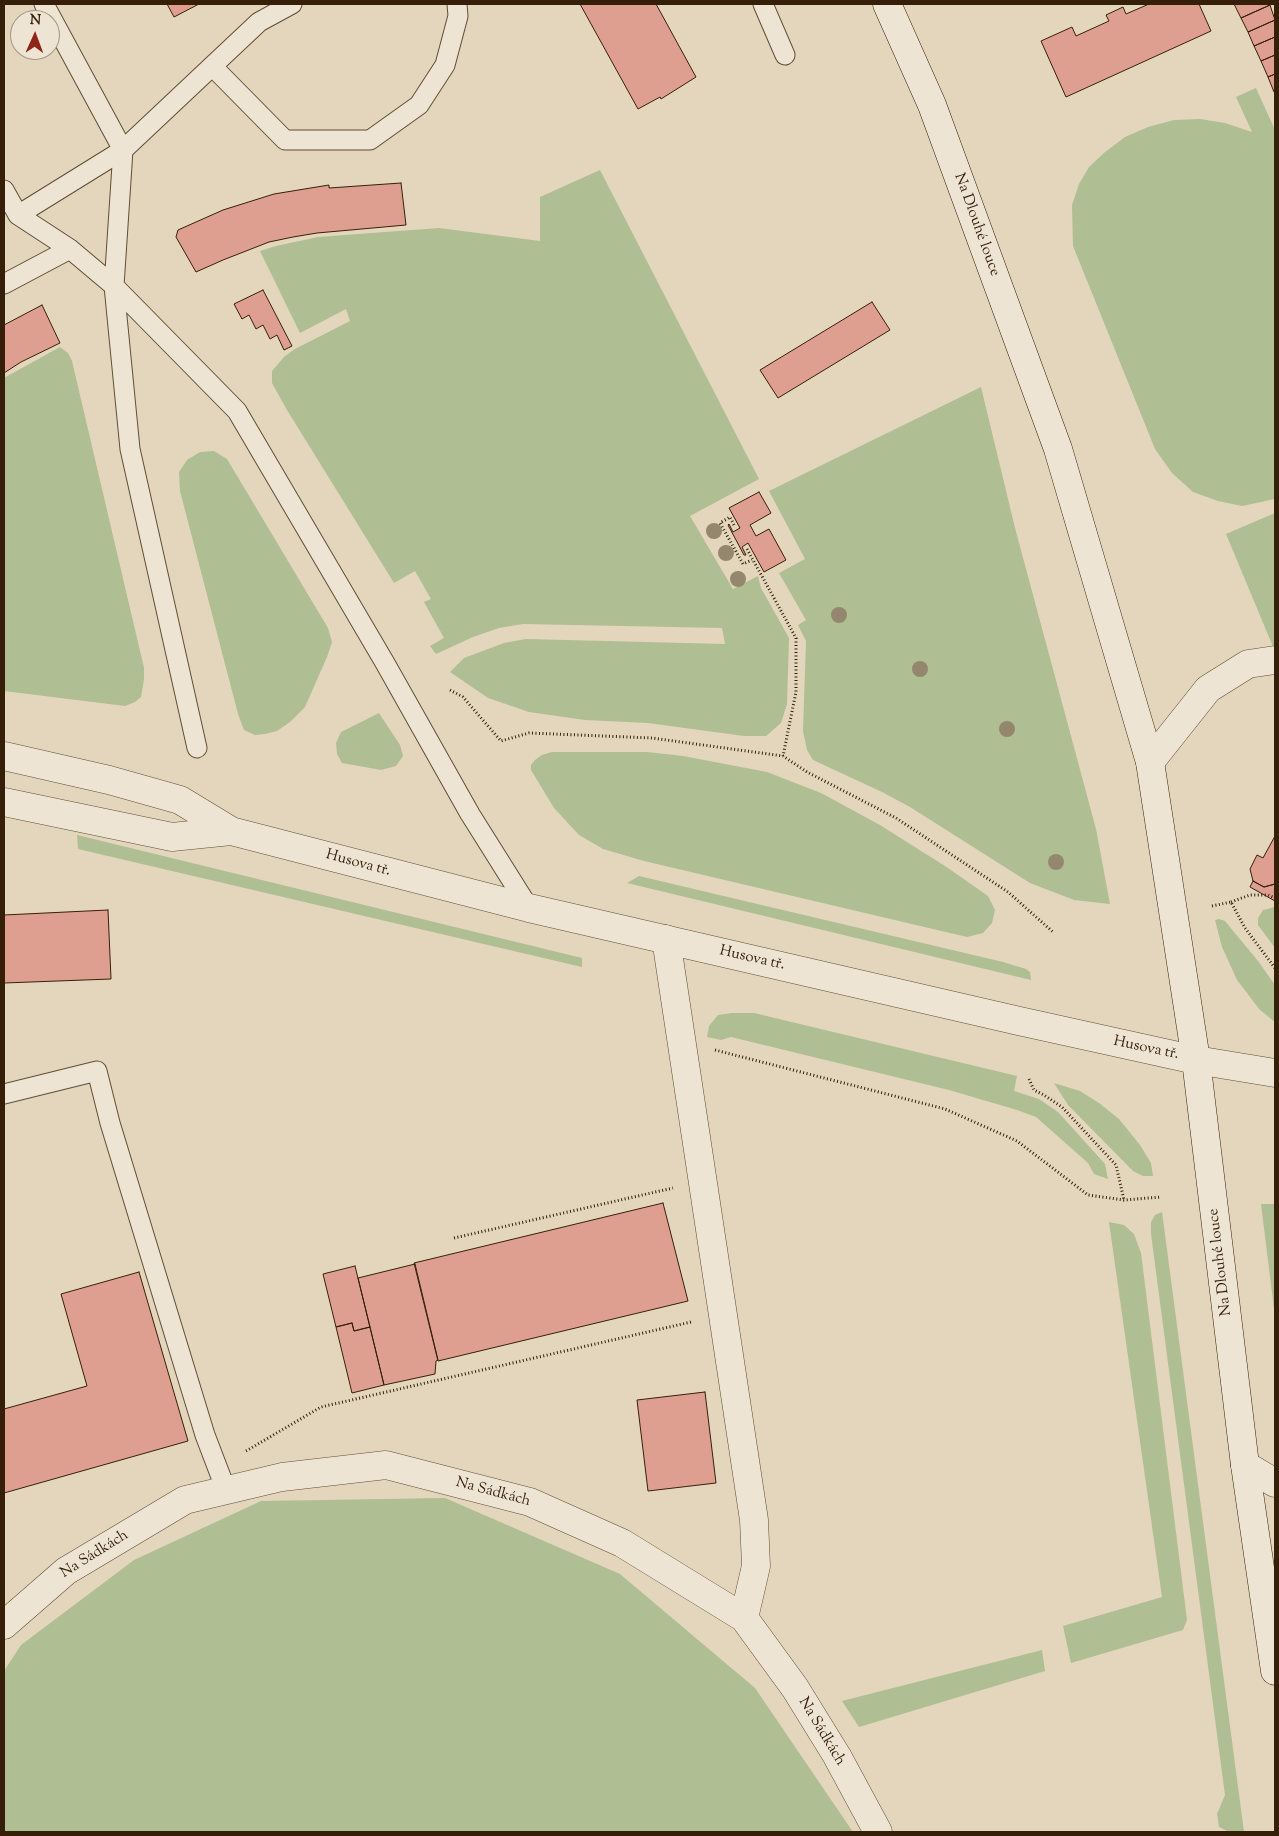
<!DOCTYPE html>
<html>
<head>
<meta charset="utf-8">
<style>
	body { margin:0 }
	#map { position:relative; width:1279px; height:1836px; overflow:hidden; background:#e3d6bc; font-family:"Sorts Mill Goudy",serif }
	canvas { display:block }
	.frame { position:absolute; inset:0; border:5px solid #351f09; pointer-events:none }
	.north { position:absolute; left:10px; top:10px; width:50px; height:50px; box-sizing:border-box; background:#ede4d3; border:1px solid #a39582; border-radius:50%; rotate:2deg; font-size:14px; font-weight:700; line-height:20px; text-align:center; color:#351f09 }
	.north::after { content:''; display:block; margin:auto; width:18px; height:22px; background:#8f2418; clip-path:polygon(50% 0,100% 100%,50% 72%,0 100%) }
</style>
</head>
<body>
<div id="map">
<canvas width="1279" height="1836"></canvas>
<div class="frame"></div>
<div class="north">N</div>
</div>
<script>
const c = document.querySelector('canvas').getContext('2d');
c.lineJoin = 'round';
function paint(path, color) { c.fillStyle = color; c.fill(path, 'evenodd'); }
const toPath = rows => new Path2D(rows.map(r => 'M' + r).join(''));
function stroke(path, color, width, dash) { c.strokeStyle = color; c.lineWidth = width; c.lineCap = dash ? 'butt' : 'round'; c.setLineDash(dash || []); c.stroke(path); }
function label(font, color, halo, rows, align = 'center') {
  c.font = font + ' "Sorts Mill Goudy",serif'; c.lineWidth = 4.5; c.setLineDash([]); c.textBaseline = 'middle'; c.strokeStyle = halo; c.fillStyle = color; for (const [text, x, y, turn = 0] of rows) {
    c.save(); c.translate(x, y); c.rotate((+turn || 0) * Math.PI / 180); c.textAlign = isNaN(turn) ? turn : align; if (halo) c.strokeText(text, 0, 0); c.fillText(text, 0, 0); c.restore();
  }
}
const green = toPath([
	[1256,88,1275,130,1275,499,1242,506,1218,501,1193,492,1172,473,1155,449,1073,246,1072,205,1079,184,1089,167,1105,152,1125,137,1148,127,1174,120,1200,119,1225,123,1252,132,1236,97],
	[600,170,759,479,690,516,733,589,758,576,761,588,789,638,787,704,781,723,766,736,744,736,648,723,585,720,529,712,488,698,450,672,464,658,504,643,526,639,725,644,722,628,523,624,499,628,473,637,436,654,430,646,444,638,424,602,431,599,415,571,394,583,287,410,272,383,272,371,284,357,295,349,350,321,346,309,300,333,260,251,276,246,318,237,439,228,540,241,540,197],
	[60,347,68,353,72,361,144,668,144,679,141,697,135,702,125,706,4,691,4,378],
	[981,387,1015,528,1096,829,1110,904,1074,900,1030,883,910,807,882,792,813,760,807,750,803,731,806,641,798,625,806,620,779,573,805,559,769,491],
	[214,451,227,459,328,628,332,642,327,657,305,707,290,722,277,731,265,734,255,735,244,730,238,714,180,491,179,472,187,460,200,452],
	[1275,513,1275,649,1274,649,1226,534],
	[379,713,400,745,403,756,396,766,381,770,342,763,337,754,336,743,341,732],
	[552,752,647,752,683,756,767,772,821,793,880,825,945,866,988,896,995,910,992,923,983,933,967,937,644,861,603,849,579,835,554,808,531,770,531,765,535,760,542,755],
	[77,835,582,958,582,967,78,849],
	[639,876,1003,962,1026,969,1030,972,1031,980,627,883],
	[1275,907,1275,948,1258,925,1258,918,1263,910],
	[1219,919,1225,921,1258,961,1275,985,1275,1022,1260,1010,1237,980,1222,947,1215,920],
	[732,1013,754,1013,1017,1076,1014,1091,1039,1099,1058,1112,1105,1164,1108,1179,1094,1174,1088,1163,1036,1117,1017,1110,949,1090,731,1037,721,1040,707,1037,709,1026,718,1015],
	[1054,1083,1080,1091,1099,1103,1119,1119,1140,1145,1151,1163,1153,1176,1143,1176,1133,1171,1068,1105],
	[1261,1204,1275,1204,1275,1317],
	[1162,1212,1244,1832,1229,1832,1219,1827,1217,1814,1225,1795,1151,1234,1151,1222,1155,1215],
	[1109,1222,1124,1225,1134,1234,1141,1253,1187,1620,1183,1630,1071,1663,1063,1626,1162,1597],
	[445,1498,620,1574,755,1688,853,1832,4,1832,4,1671,21,1645,134,1560,261,1501],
	[1042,1650,1045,1671,859,1727,842,1701]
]);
const building = toPath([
	[167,4,199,4,174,17,167,4],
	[580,4,656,4,696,77,661,99,660,97,638,109,580,4],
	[1149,4,1199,4,1211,31,1066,97,1041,41,1072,27,1076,36,1109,21,1106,15,1123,7,1126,14,1149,4],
	[1234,4,1269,4,1270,5,1241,18,1234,4],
	[1270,5,1275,20,1248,32,1241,18,1270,5],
	[1275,20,1275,37,1254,46,1248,32,1275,20],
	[1275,37,1275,55,1261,61,1254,46,1275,37],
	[1275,55,1275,74,1268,77,1261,61,1275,55],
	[1275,74,1275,91,1274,92,1268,77,1275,74],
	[401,183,406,225,317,233,293,237,269,242,223,260,196,272,176,237,178,230,223,210,274,194,329,185,329,188,401,183],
	[263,290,292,346,284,350,277,335,270,339,263,325,256,329,249,315,242,319,234,304,263,290],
	[872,302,890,330,778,398,760,370,872,302],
	[42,305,60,343,21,362,4,373,4,325,42,305],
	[759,492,771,513,750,525,756,536,769,529,786,560,764,572,748,543,742,547,746,555,744,555,728,525,729,524,733,532,740,528,729,508,759,492],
	[1275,836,1275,884,1264,887,1253,881,1250,869,1257,855,1263,858,1275,836],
	[1253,881,1264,887,1275,884,1275,901,1250,887,1253,881],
	[108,910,111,979,4,983,4,915,108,910],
	[663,1203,688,1301,438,1361,414,1263,663,1203],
	[415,1264,438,1360,436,1361,435,1374,384,1385,358,1278,415,1264],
	[355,1266,370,1327,354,1331,352,1323,336,1327,323,1274,355,1266],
	[139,1272,188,1441,4,1493,4,1409,87,1386,61,1294,139,1272],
	[352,1323,354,1331,370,1327,384,1385,352,1393,336,1327,352,1323],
	[705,1392,716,1483,648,1491,637,1400,705,1392]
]);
const path = toPath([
	[734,525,730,517,720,523,743,564,752,560],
	[747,549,796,638,796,692,783,756],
	[450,690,463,697,501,741,529,733,652,738,783,756,807,772,896,818,1008,892,1053,932],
	[1231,902,1250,895,1268,895,1275,898],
	[1212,906,1231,902,1245,928,1275,968],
	[715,1050,945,1109,1017,1141,1088,1195,1124,1200,1161,1197],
	[1029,1079,1034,1090,1044,1095,1062,1107,1116,1165,1124,1200],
	[454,1238,673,1188],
	[246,1451,321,1407,691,1322]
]);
const service = toPath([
	[44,4,123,150,114,286,237,411,385,663,470,814,529,908],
	[763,4,785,55],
	[212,66,285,140,370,140,419,105,445,65,458,16,457,4],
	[4,190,18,215,70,249,114,286,130,449,197,748],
	[18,215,123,150,259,22,292,4],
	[4,284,70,249],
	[4,1094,97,1071,110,1123,205,1435,226,1490]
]);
const minor = toPath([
	[1150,762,1208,689,1248,664,1275,660],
	[666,939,754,1520,756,1566,744,1618],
	[1245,1465,1275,1483],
	[4,1625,66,1571,185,1500,282,1477,386,1465,530,1502,622,1543,744,1618,795,1688,837,1756,878,1832]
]);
const tertiary = toPath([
	[4,756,109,780,180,800,231,831,529,908,1019,1021,1196,1060,1275,1073],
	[4,802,172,837,231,831]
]);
const secondary = toPath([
	[887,4,932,105,1058,449,1150,762,1196,1060,1245,1465,1275,1671]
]);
const trees = [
	[714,531],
	[726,553],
	[738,579],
	[839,615],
	[920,669],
	[1007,729],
	[1056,862]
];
const streetNames = [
	["Na Dlouhé louce",976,225,70],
	["Husova tř.",358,864,15],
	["Husova tř.",752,959,13],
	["Husova tř.",1146,1049,12],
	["Na Dlouhé louce",1221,1262,-97],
	["Na Sádkách",493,1493,15],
	["Na Sádkách",95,1555,-32],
	["Na Sádkách",821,1732,59]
];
paint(green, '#b0be93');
paint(building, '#df9f90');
stroke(building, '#351f09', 1);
stroke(service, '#604d36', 21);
stroke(minor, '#604d36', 29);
stroke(tertiary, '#604d36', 29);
stroke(secondary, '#351f09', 29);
stroke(path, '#351f09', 3, [1, 2.5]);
stroke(service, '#ede4d3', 19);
stroke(minor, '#ede4d3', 28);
stroke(tertiary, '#ede4d3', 28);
stroke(secondary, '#ede4d3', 28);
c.fillStyle = '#94876d';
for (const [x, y] of trees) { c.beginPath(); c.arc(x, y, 8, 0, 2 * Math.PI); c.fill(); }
label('15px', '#351f09', '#ede4d3', streetNames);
</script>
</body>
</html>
